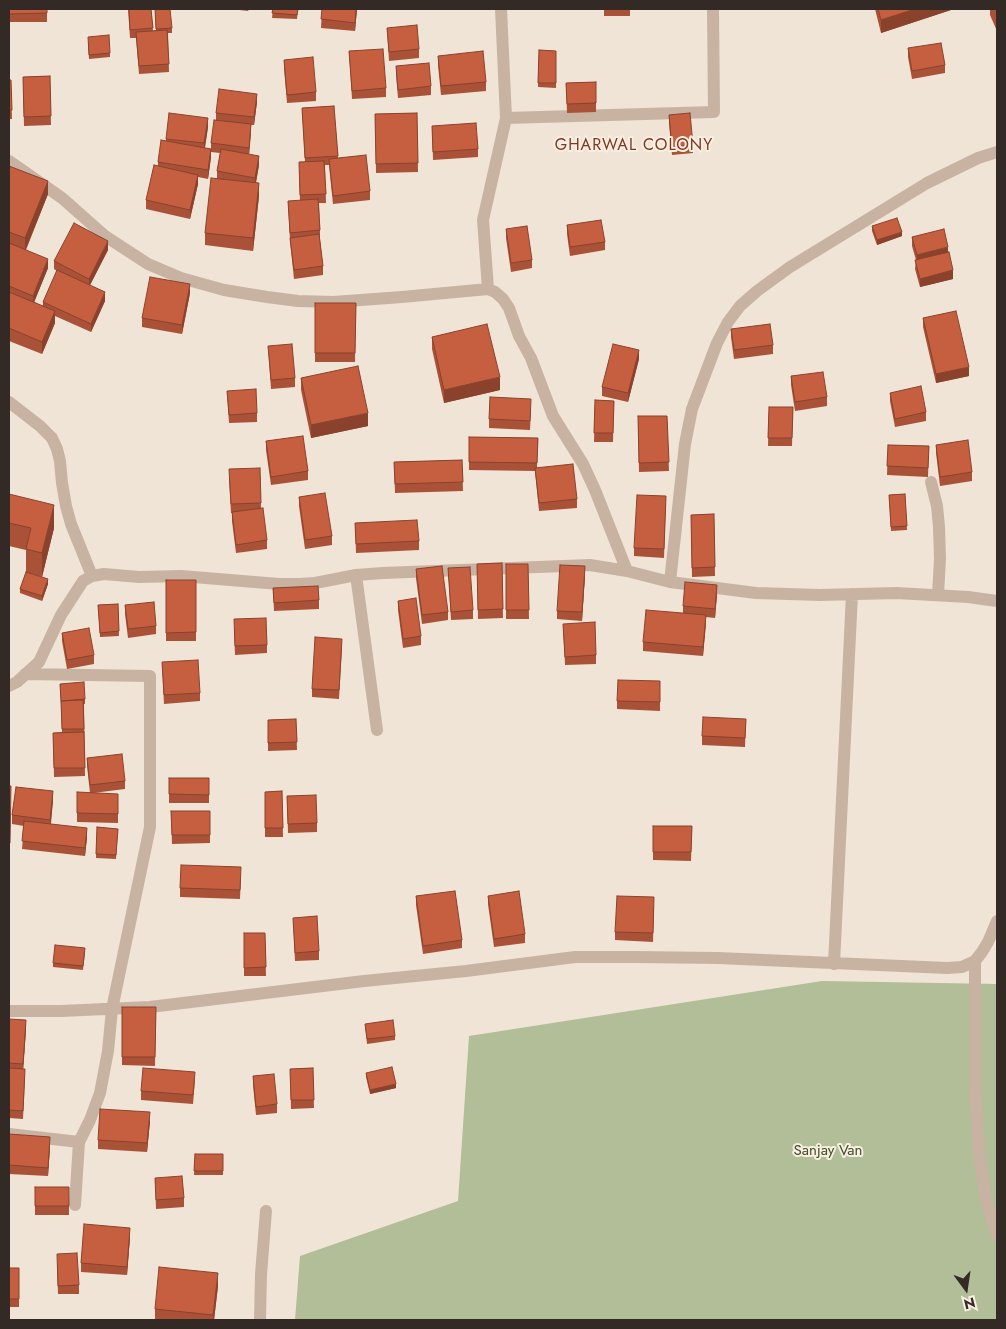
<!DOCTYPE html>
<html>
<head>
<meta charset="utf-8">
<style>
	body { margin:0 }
	#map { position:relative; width:1006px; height:1329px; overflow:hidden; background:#f0e4d6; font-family:Jost,sans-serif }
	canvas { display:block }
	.frame { position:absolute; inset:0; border:10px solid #332925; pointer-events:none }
	.north { position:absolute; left:941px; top:1264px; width:50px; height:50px; -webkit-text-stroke:4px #f8eee2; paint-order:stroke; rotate:166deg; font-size:14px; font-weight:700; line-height:20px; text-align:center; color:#332925 }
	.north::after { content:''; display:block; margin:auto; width:18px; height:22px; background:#332925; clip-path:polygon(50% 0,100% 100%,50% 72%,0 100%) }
</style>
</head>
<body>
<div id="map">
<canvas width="1006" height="1329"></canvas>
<div class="frame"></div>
<div class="north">N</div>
</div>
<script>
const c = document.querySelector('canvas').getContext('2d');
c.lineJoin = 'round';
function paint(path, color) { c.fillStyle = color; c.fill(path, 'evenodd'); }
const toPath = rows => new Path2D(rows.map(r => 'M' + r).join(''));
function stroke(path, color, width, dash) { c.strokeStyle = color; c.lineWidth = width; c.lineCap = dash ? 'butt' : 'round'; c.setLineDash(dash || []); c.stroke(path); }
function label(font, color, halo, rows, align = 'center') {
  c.font = font + ' Jost,sans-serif'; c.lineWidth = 4; c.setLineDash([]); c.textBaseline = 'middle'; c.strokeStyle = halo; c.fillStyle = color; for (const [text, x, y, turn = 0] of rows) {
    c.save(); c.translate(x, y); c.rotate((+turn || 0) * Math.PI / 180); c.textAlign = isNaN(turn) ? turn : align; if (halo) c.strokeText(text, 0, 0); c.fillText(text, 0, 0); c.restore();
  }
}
const green = toPath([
	[822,981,997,984,997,1320,295,1320,300,1256,458,1201,469,1036]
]);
const minor = toPath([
	[506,118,714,112,713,9],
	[9,161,62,198,105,236,148,264,181,278,224,290,267,297,298,301,333,302,402,297,488,289,495,292,503,299,509,308,519,336,531,358,553,416,583,464,595,490,627,571],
	[488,289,483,220,506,118,501,9],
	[9,402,40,426,52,438,57,449,60,461,62,483,66,506,71,524,92,576],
	[931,482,937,506,939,527,940,559,938,595],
	[356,575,377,730],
	[670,582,685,444,692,409,717,343,728,322,740,306,757,291,790,267,927,183,978,158,997,152],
	[25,674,150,676,150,827,112,1009,108,1051,100,1093,90,1120,79,1142],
	[9,686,17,682,39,662,61,615,83,581,92,576,104,574,139,577,181,576,279,584,300,584,315,583,356,575,383,573,590,565,627,571,670,582,756,593,820,595,896,593,968,597,997,601],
	[975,961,975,1085,979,1154,986,1199,997,1236],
	[834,964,852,594],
	[9,1011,61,1011,150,1007,364,981,466,971,575,957,636,957,718,958,947,968,962,967,975,961,982,952,988,942,997,921],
	[9,1134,79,1142,75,1205],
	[260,1320,261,1274,266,1211]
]);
const wall = toPath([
	[9,9,47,9,47,22,9,22],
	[128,9,151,9,153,31,156,30,155,9,172,28,172,33,168,33,169,72,139,74,136,38,130,38],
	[231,9,249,9,248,11],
	[273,9,298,9,297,19,272,18],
	[322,9,357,9,355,31,321,28],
	[604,9,630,9,630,16,604,16],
	[875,9,954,9,881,33],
	[990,9,997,9,997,31,990,15],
	[387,28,419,49,419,58,389,61],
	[88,41,110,53,110,57,89,59],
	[908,48,945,65,945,73,912,79,908,57],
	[539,50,556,51,556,88,538,87],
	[349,51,386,88,386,97,352,99],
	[438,56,486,82,486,91,441,95,438,65],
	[284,60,316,92,316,101,287,103,284,68],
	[396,66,431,86,431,95,398,98,396,74],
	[50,76,51,125,24,126,23,77],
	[9,80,11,80,12,119,9,119],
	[596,82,596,112,567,113,566,83],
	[257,102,254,125,251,125,249,155,259,165,256,183,259,196,253,251,205,245,205,233,217,179,217,171,220,153,211,152,211,157,208,179,198,177,198,184,190,219,146,209,146,200,158,166,158,162,166,141,166,139,208,127,205,148,211,149,211,143,216,120,216,113],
	[334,106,338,158,370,191,370,200,333,204,329,165,325,165,326,203,319,203,320,230,320,239,323,266,323,275,294,279,290,241,288,201,300,201,299,171,305,162,302,108],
	[417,113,418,172,376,173,375,114],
	[669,115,693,145,693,153,672,155,669,124],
	[432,126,478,149,478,157,433,160],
	[9,166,48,194,26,250,48,268,34,302,43,306,43,302,57,271,54,269,54,261,108,250,90,285,105,301,91,332,55,316,55,323,42,354,9,341],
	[567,225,605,242,605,250,570,256,567,234],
	[872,226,902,236,877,245,872,231],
	[506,229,532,260,532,268,511,272,506,238],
	[912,237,948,252,953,279,920,287,915,269,916,260,912,246],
	[190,293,182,334,142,327,142,318],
	[315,303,356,303,355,362,315,362],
	[923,318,969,376,936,383,923,327],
	[731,329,773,345,773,354,734,359,731,337],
	[432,337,500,390,444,403,432,349],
	[268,346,295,378,295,387,271,389],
	[639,359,628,402,602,396,602,387],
	[791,376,827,397,827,406,795,411,791,385],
	[301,378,368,426,311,438,301,390],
	[227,391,257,413,257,422,229,423],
	[890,393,926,412,926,421,895,427,890,401],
	[595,400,614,401,613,442,594,442],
	[769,407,793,407,792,446,768,446],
	[531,408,530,430,489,428,489,419],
	[638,416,667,416,669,471,639,472],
	[469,437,538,438,537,468,577,499,577,508,539,511,535,471,469,470],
	[266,441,308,471,308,480,271,485,266,450],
	[888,445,929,446,928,477,887,475],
	[936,445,972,472,972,481,940,486,936,453],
	[462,460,463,491,395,493,394,462],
	[260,468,261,508,267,540,267,549,236,553,232,521,232,513,231,513,229,478],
	[9,494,54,528,42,577,29,573,48,584,42,601,20,593,20,589,26,572,26,550,9,546],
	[905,494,907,530,891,531,889,495],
	[666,496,664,558,634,556,634,548],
	[299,497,332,536,332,545,305,549,299,506],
	[714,514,715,576,692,577,691,515],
	[355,523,419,541,419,550,356,553],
	[502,563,503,618,478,619,477,564],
	[506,564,528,564,529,619,506,619],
	[448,568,473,610,473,619,451,620],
	[416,569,448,612,448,620,422,624,416,578],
	[585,575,582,621,557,619,557,611],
	[166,580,196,580,196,641,166,641],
	[273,588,319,600,319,609,274,611],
	[717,594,715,618,706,617,703,656,643,651,643,642,683,613,683,606],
	[398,601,421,636,421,645,403,648,398,610],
	[118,604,119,636,100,637,98,605],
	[125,605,156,626,156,634,128,638,125,614],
	[563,624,596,655,596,664,565,665],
	[234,628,267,645,267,653,235,655],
	[62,633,94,655,94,664,67,669,62,641],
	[342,647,339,699,312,697,312,689],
	[162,662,200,693,200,701,164,704],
	[660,681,660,711,617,709,617,701],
	[60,684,85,699,85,704,84,704,85,776,54,777,53,733,62,732,61,705],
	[296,719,297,750,268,751,268,720],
	[746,719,745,747,702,745,702,736],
	[87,758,125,781,125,789,93,793,118,794,118,823,77,822,77,792,90,793,87,766],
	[169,778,209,778,209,803,169,803],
	[282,791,283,837,265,837,265,792],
	[287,796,317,823,317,832,288,833],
	[53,800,51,824,87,837,85,856,22,849,24,826,12,824,12,815],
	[171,811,210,811,210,843,172,844],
	[653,826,692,826,691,861,653,860],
	[97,827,118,829,116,859,96,858],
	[241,876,240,899,180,897,180,888],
	[416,896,462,940,462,948,423,954,416,905],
	[488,896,525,934,525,943,494,947,488,904],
	[654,906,653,942,615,940,615,932],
	[293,918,319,951,319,960,295,961],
	[244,933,265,933,266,976,244,976],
	[85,952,83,970,53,967,53,963],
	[122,1007,156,1007,155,1066,122,1065],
	[9,1019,26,1029,23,1069,25,1078,23,1119,9,1118],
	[365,1024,395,1036,395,1040,367,1044],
	[313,1068,314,1108,291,1109,290,1069],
	[366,1073,396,1088,370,1094,366,1077],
	[253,1076,277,1104,277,1113,256,1115,253,1085],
	[195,1080,193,1104,141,1100,141,1091],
	[150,1121,147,1152,98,1149,98,1140],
	[9,1142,50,1146,48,1176,9,1174],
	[195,1154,223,1154,223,1175,194,1175],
	[155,1178,184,1198,184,1207,156,1209],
	[35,1187,69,1187,69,1215,35,1215],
	[130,1237,127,1275,81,1272,81,1263],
	[57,1263,79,1285,79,1294,58,1294],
	[9,1268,19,1268,19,1307,9,1307],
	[218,1286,214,1320,155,1320,155,1309]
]);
const shadedWall = toPath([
	[356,9,357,9,355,31,355,23],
	[915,9,954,9,881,33,881,20],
	[257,94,257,102,254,125,254,117],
	[208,118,208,127,204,152,204,143],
	[251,124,251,133,249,156,249,148],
	[211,149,211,157,208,179,208,170],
	[259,156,259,165,255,187,255,178],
	[198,175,198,184,190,219,190,210],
	[48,181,48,194,25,251,25,238],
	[259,183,259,196,253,251,253,238],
	[902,232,902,236,877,245,877,240],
	[108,241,108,250,89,287,89,279],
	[948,247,948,255,917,264,917,255],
	[48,259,48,268,33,305,33,296],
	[953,270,953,279,920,287,920,279],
	[190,284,190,293,182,334,182,325],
	[105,292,105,301,91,332,91,324],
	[55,311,55,323,42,354,42,342],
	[639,350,639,359,628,402,628,393],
	[969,367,969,376,936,383,936,374],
	[500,377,500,390,444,403,444,390],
	[368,413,368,426,311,438,311,425],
	[54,505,54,528,42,577,42,553],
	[585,566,585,575,582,621,582,612],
	[48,579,48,584,42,601,42,596],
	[717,585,717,594,715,618,715,609],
	[706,615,706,624,703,656,703,647],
	[53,791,53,800,50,829,50,820],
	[87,828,87,837,85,856,85,848],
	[26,1020,26,1029,23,1073,23,1064],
	[396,1084,396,1088,370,1094,370,1090],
	[150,1112,150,1121,147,1152,147,1143],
	[50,1137,50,1146,48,1176,48,1168],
	[130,1228,130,1237,127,1275,127,1267],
	[218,1273,218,1286,214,1320,213,1320]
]);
const building = toPath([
	[9,9,47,9,47,13,9,14,9,9],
	[129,9,151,9,153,28,130,30,129,9],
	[155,9,170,9,172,28,156,29,155,9],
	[273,9,298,9,297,15,272,13,273,9],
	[322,9,356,9,355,23,321,19,322,9],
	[878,9,915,9,881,20,878,9],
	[417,25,419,49,389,52,387,28,417,25],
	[167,30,169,64,139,66,136,32,167,30],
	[109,35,110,53,89,55,88,37,109,35],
	[941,43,945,65,912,71,908,48,941,43],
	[383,49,386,88,352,91,349,51,383,49],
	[539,50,556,51,556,83,538,83,539,50],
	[483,51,486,82,441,86,438,56,483,51],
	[313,57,316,92,287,95,284,60,313,57],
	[429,63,431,86,398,90,396,66,429,63],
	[50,76,51,116,24,117,23,77,50,76],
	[9,80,11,80,12,110,9,110,9,80],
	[596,82,596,103,567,104,566,83,596,82],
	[219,89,257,94,254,117,216,113,219,89],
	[334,106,338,156,305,158,302,108,334,106],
	[169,113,208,118,204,143,166,139,169,113],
	[417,113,418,163,376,164,375,114,417,113],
	[690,113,693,145,672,147,669,115,690,113],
	[214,120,251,124,249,148,211,143,214,120],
	[476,123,478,149,433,152,432,126,476,123],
	[161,140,211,149,208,170,158,162,161,140],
	[221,149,259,156,255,178,217,171,221,149],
	[366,155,370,191,333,196,329,159,366,155],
	[324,161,326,194,300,195,299,162,324,161],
	[154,165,198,175,190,210,146,200,154,165],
	[9,166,48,181,25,238,9,232,9,166],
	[211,178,259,183,253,238,205,233,211,178],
	[318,199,320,230,290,233,288,201,318,199],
	[897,218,902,232,877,240,872,226,897,218],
	[601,220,605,242,570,247,567,225,601,220],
	[74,223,108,241,89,279,54,261,74,223],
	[527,226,532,260,511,263,506,229,527,226],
	[944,229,948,247,917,255,912,237,944,229],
	[319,234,323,266,294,270,290,238,319,234],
	[9,243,48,259,33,296,9,286,9,243],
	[949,252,953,270,920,279,915,260,949,252],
	[57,270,105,292,91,324,43,302,57,270],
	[150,277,190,284,182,325,142,318,150,277],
	[9,292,55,311,42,342,9,328,9,292],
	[315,303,356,303,355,353,315,353,315,303],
	[956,311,969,367,936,374,923,318,956,311],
	[487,324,500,377,444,390,432,337,487,324],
	[770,324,773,345,734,350,731,329,770,324],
	[292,344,295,378,271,380,268,346,292,344],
	[613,344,639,350,628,393,602,387,613,344],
	[358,366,368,413,311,425,301,378,358,366],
	[823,372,827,397,795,402,791,376,823,372],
	[921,386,926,412,895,419,890,393,921,386],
	[256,389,257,413,229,415,227,391,256,389],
	[490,397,531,399,530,421,489,419,490,397],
	[595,400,614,401,613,433,594,433,595,400],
	[769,407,793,407,792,438,768,438,769,407],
	[638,416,667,416,669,462,639,463,638,416],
	[303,436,308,471,271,477,266,441,303,436],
	[469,437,538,438,537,463,469,462,469,437],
	[968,440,972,472,940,477,936,445,968,440],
	[888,445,929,446,928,468,887,466,888,445],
	[462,460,463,482,395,484,394,462,462,460],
	[573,464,577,499,539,503,535,468,573,464],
	[260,468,261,503,231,504,229,469,260,468],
	[325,493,332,536,305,540,299,497,325,493],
	[9,494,54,505,42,553,26,549,31,528,9,523,9,494],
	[905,494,907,526,891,527,889,495,905,494],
	[637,495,666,496,664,549,634,548,637,495],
	[263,508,267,540,236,545,232,512,263,508],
	[714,514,715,567,692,568,691,515,714,514],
	[417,520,419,541,356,544,355,523,417,520],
	[502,563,503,609,478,610,477,564,502,563],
	[506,564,528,564,529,610,506,610,506,564],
	[560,565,585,566,582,612,557,611,560,565],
	[442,566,448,612,422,615,416,569,442,566],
	[470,567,473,610,451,612,448,568,470,567],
	[26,572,48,579,42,596,20,589,26,572],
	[166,580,196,580,196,632,166,633,166,580],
	[685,582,717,585,715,609,683,606,685,582],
	[318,586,319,600,274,603,273,588,318,586],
	[416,598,421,636,403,639,398,601,416,598],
	[154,602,156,626,128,629,125,605,154,602],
	[118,604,119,631,100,633,98,605,118,604],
	[646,610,706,615,703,647,643,642,646,610],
	[266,618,267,645,235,646,234,619,266,618],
	[595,622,596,655,565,657,563,624,595,622],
	[89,628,94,655,67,660,62,633,89,628],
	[315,637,342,639,339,690,312,689,315,637],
	[198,660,200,693,164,695,162,662,198,660],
	[618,680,660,681,660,702,617,701,618,680],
	[84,682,85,699,61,701,60,684,84,682],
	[83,700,84,729,62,729,61,701,83,700],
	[703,717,746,719,745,738,702,736,703,717],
	[296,719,297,742,268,743,268,720,296,719],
	[84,732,85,768,54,768,53,733,84,732],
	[122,754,125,781,90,785,87,758,122,754],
	[169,778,209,778,209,795,169,794,169,778],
	[9,786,11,786,10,843,9,843,9,786],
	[16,787,53,791,50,820,12,815,16,787],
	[282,791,283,828,265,828,265,792,282,791],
	[77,792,118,794,118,814,77,813,77,792],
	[316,795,317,823,288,824,287,796,316,795],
	[171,811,210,811,210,835,172,835,171,811],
	[24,821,87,828,85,848,22,841,24,821],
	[653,826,692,826,691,852,653,852,653,826],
	[97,827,118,829,116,855,96,854,97,827],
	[181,865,241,867,240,890,180,888,181,865],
	[455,891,462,940,423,946,416,896,455,891],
	[519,891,525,934,494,939,488,896,519,891],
	[617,896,654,897,653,933,615,932,617,896],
	[317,916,319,951,295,953,293,918,317,916],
	[244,933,265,933,266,967,244,968,244,933],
	[55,945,85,948,83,966,53,963,55,945],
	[122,1007,156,1007,155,1057,122,1057,122,1007],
	[9,1019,26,1020,23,1064,9,1063,9,1019],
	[393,1020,395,1036,367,1039,365,1024,393,1020],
	[392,1067,396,1084,370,1090,366,1073,392,1067],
	[9,1068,25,1069,23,1111,9,1110,9,1068],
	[143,1068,195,1072,193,1095,141,1091,143,1068],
	[313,1068,314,1100,291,1100,290,1069,313,1068],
	[274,1074,277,1104,256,1107,253,1076,274,1074],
	[100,1109,150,1112,147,1143,98,1140,100,1109],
	[9,1134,50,1137,48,1168,9,1165,9,1134],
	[195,1154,223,1154,223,1171,194,1171,195,1154],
	[182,1176,184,1198,156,1200,155,1178,182,1176],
	[35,1187,69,1187,69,1206,35,1206,35,1187],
	[84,1224,130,1228,127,1267,81,1263,84,1224],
	[77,1253,79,1285,58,1286,57,1254,77,1253],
	[159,1267,218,1273,213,1315,155,1309,159,1267],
	[9,1268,19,1268,19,1299,9,1299,9,1268]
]);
const parkNames = [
	["Sanjay Van",828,1151]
];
const neighbourhoodNames = [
	["GHARWAL COLONY",634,146]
];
paint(green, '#b1be97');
stroke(minor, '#c8b3a3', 12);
paint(wall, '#a95237');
paint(shadedWall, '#8a422d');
paint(building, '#c55f40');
stroke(building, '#8a422d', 1);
label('15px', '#425029', '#f8eee2', parkNames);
c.letterSpacing = '1px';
label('16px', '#80361f', '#f8eee2', neighbourhoodNames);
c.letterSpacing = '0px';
</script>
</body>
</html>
